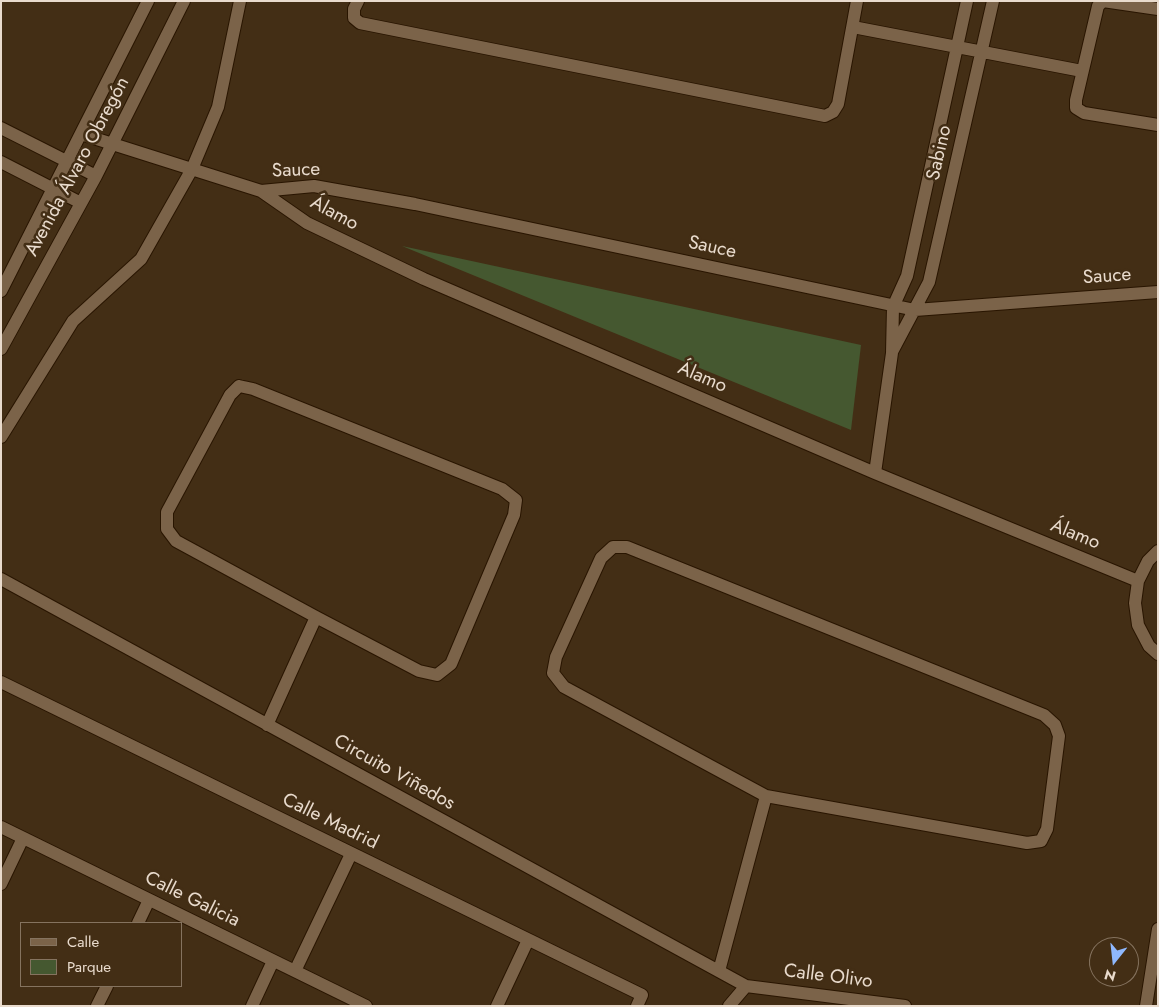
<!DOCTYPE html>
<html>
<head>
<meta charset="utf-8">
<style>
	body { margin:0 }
	#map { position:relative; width:1159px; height:1007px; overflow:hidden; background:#432e15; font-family:Jost,sans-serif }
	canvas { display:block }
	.frame { position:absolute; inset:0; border:2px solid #e9dbcd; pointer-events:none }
	.legend { position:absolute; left:20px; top:922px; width:162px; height:65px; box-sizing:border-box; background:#432e15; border:1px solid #85735f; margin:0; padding:6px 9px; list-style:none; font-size:15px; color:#e9dbcd }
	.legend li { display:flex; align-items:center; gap:10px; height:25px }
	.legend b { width:25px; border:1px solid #85735f }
	.north { position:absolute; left:1089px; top:937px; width:50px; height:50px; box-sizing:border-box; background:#432e15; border:1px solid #85735f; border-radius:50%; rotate:196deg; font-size:14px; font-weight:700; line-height:20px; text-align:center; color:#e9dbcd }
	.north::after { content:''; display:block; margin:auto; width:18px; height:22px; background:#8fb8fd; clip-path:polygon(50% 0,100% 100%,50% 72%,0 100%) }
</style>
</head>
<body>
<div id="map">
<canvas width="1159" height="1007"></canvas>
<div class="frame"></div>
<ul class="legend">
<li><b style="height:6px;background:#7b6349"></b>Calle</li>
<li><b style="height:14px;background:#455830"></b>Parque</li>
</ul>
<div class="north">N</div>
</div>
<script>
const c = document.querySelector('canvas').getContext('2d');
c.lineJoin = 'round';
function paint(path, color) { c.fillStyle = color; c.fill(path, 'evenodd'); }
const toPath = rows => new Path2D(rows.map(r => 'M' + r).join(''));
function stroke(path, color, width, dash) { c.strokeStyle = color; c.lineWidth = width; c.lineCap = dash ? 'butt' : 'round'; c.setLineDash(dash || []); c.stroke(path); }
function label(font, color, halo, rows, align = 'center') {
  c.font = font + ' Jost,sans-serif'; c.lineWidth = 5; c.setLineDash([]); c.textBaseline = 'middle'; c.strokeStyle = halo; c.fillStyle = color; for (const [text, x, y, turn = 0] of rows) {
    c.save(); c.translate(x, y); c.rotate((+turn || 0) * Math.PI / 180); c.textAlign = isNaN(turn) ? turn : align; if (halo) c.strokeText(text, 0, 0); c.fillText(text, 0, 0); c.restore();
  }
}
const green = toPath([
	[402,246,861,345,851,430]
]);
const minor = toPath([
	[358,1,354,9,354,18,360,23,825,116,833,112,838,104,857,1],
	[1158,9,1103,1,1098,6,1076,100,1076,108,1084,113,1158,125],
	[853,27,1082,71],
	[1,128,96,176],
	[81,134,261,191,307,223,424,279,875,473,1138,581],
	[1,162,81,203],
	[261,191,314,186,415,204,915,310,1158,292],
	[1,291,148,1],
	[1,349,96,176,184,1],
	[893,350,929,282,993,1],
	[239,386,253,389,502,489,516,500,514,515,451,664,437,675,419,671,316,617,176,541,167,529,167,512,230,395,239,386],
	[1,437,73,321,141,259,192,169,218,107,240,1],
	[875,473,892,353,893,307,907,276,967,1],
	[613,547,627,547,1044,715,1055,725,1059,736,1047,829,1041,841,1027,843,766,796,564,687,553,673,556,657,601,558,613,547],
	[1158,551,1148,561,1138,581,1135,603,1138,625,1149,646,1158,654],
	[1,579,746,986,905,1006],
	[1,682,642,995,637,1006],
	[267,725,316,617],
	[1,827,366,1006],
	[1,884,23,838],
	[138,923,149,900],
	[295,971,351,854],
	[719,971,766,796],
	[97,1006,107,986],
	[252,1006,273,961],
	[497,1006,528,940],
	[729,1006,746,986],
	[1146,1006,1158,929]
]);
const streetNames = [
	["Sabino",940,153,-77],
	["Avenida Álvaro Obregón",78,167,-62],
	["Sauce",296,171,-2],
	["Álamo",334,214,28],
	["Sauce",712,248,12],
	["Sauce",1107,277,-4],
	["Álamo",702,378,23],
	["Álamo",1075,535,22],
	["Circuito Viñedos",394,773,29],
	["Calle Madrid",330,822,26],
	["Calle Galicia",192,900,26],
	["Calle Olivo",828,977,7]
];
paint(green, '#455830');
stroke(minor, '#291500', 14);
stroke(minor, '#7b6349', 12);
label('19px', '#e9dbcd', '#432e15', streetNames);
</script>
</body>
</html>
